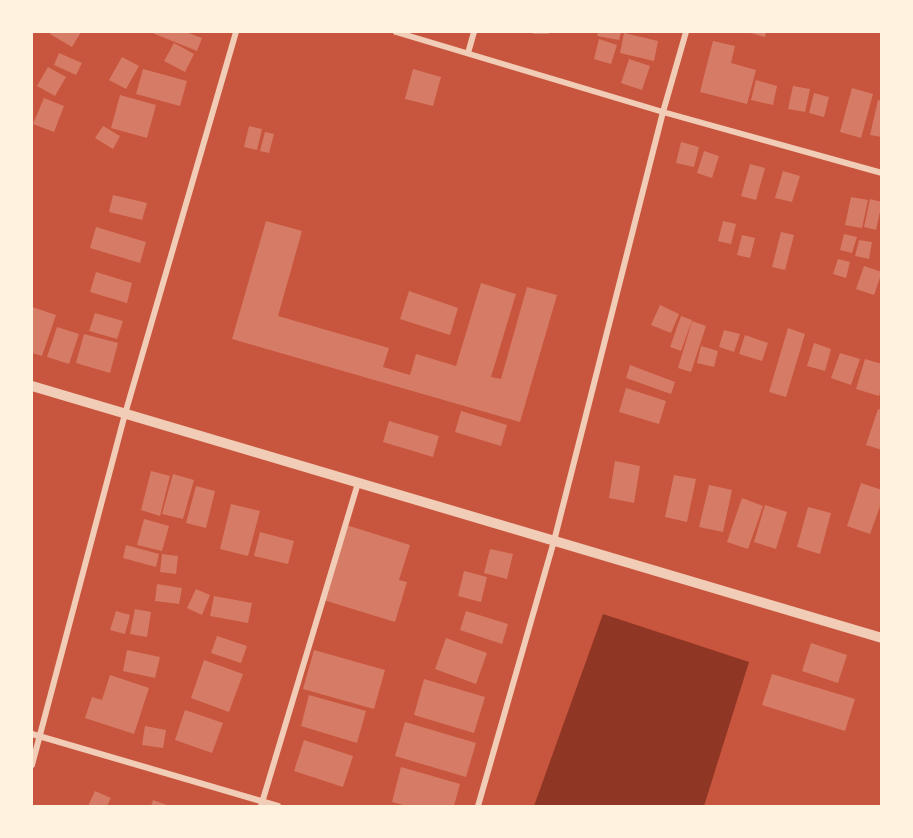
<!DOCTYPE html>
<html>
<head>
<meta charset="utf-8">
<style>
	body { margin:0 }
	#map { position:relative; width:913px; height:838px; overflow:hidden; background:#c8553d; font-family:"Fira Sans",sans-serif }
	canvas { display:block }
	.frame { position:absolute; inset:0; border:33px solid #fff3e0; pointer-events:none }
</style>
</head>
<body>
<div id="map">
<canvas width="913" height="838"></canvas>
<div class="frame"></div>
</div>
<script>
const c = document.querySelector('canvas').getContext('2d');
c.lineJoin = 'round';
function paint(path, color) { c.fillStyle = color; c.fill(path, 'evenodd'); }
const toPath = rows => new Path2D(rows.map(r => 'M' + r).join(''));
function stroke(path, color, width, dash) { c.strokeStyle = color; c.lineWidth = width; c.lineCap = dash ? 'butt' : 'round'; c.setLineDash(dash || []); c.stroke(path); }
const water = toPath([
	[603,614,749,662,704,806,534,806]
]);
const building = toPath([
	[51,32,81,32,72,47,50,34],
	[150,32,186,32,202,38,197,51],
	[533,32,549,32,549,34,533,34],
	[598,32,621,32,619,40,597,36],
	[747,32,766,32,765,37],
	[624,33,658,41,654,61,620,53],
	[599,39,617,45,611,64,594,59],
	[713,41,735,46,731,63,756,70,747,104,700,92],
	[174,43,194,54,185,72,164,61],
	[59,53,82,63,76,75,54,65],
	[122,57,139,66,126,89,109,80],
	[629,59,650,66,642,90,621,83],
	[48,67,66,77,55,96,37,86],
	[143,69,187,81,180,106,136,94],
	[413,69,441,77,433,106,405,99],
	[756,80,777,86,773,105,751,100],
	[793,86,810,89,805,112,788,109],
	[852,88,873,94,861,138,840,132],
	[814,93,829,97,824,117,809,113],
	[120,95,156,105,147,138,111,128],
	[44,98,64,106,54,132,33,124],
	[878,100,882,101,882,137,870,135],
	[103,126,120,136,113,149,95,138],
	[249,126,262,129,257,150,244,147],
	[265,132,274,134,269,153,260,151],
	[681,142,699,147,694,167,676,163],
	[704,151,719,156,712,178,697,173],
	[750,164,765,168,756,200,741,196],
	[783,171,800,176,792,202,775,198],
	[113,195,147,203,142,220,109,212],
	[851,197,868,200,862,228,845,225],
	[870,199,882,202,876,230,864,227],
	[266,221,302,231,278,316,389,348,383,367,410,375,416,354,456,366,481,283,516,294,491,377,501,379,527,287,557,295,520,422,232,339],
	[723,221,736,224,731,244,718,241],
	[96,227,146,242,140,263,90,248],
	[781,232,794,235,785,270,772,267],
	[844,234,857,237,852,253,840,250],
	[742,235,755,238,750,258,737,255],
	[859,240,872,242,869,259,855,256],
	[838,259,850,262,846,278,833,274],
	[864,266,882,272,874,295,856,289],
	[96,272,132,283,127,303,90,292],
	[409,291,458,308,450,335,400,319],
	[660,305,679,314,671,333,651,325],
	[32,307,56,315,42,356,32,353],
	[95,313,123,321,117,339,89,331],
	[681,316,692,320,681,351,670,347],
	[692,321,706,326,691,372,678,368],
	[57,327,79,334,69,364,47,357],
	[788,328,805,334,786,397,769,392],
	[724,330,740,334,734,352,719,347],
	[84,334,118,343,110,373,76,363],
	[745,335,768,343,762,361,739,354],
	[814,343,831,349,825,371,807,366],
	[701,346,718,351,714,367,697,363],
	[840,353,860,359,851,385,831,378],
	[865,359,882,364,882,387,879,396,856,389],
	[630,365,675,382,671,394,626,378],
	[626,388,666,401,659,424,619,412],
	[878,409,882,410,882,450,866,445],
	[461,411,507,425,501,446,455,432],
	[389,421,439,436,433,457,383,442],
	[615,461,640,466,634,503,609,498],
	[151,471,170,476,160,516,141,510],
	[173,474,194,480,183,519,162,514],
	[674,475,696,479,687,522,665,517],
	[861,483,882,490,882,501,870,534,847,526],
	[709,485,732,490,723,532,699,527],
	[196,486,215,491,206,528,186,523],
	[742,498,763,506,748,549,727,542],
	[231,504,260,511,248,556,220,549],
	[765,505,787,512,776,549,754,542],
	[808,507,831,513,820,554,797,547],
	[144,519,169,526,162,551,137,545],
	[343,524,410,545,399,580,407,582,395,622,320,599],
	[260,532,294,541,288,564,254,556],
	[126,545,159,554,156,567,123,558],
	[490,549,513,554,507,579,484,573],
	[162,554,178,556,176,574,160,572],
	[464,571,487,577,481,602,458,596],
	[157,584,182,588,179,604,155,601],
	[196,589,210,595,202,615,187,608],
	[214,596,252,603,248,623,210,616],
	[135,609,151,612,147,637,130,634],
	[116,611,130,615,125,634,110,630],
	[466,611,508,624,502,644,460,630],
	[217,636,247,646,241,663,211,653],
	[446,638,487,653,476,684,435,669],
	[811,643,847,655,838,683,802,671],
	[127,650,160,657,155,678,123,671],
	[314,650,385,670,374,709,303,689],
	[204,660,243,674,229,712,191,698],
	[772,674,855,699,845,731,762,705],
	[110,675,149,688,134,734,85,718,92,697,102,700],
	[424,679,485,697,474,733,414,715],
	[309,695,366,711,357,743,301,726],
	[185,710,223,723,212,753,175,740],
	[405,722,476,743,466,777,395,756],
	[145,726,166,730,163,748,142,745],
	[304,740,353,756,343,787,294,771],
	[401,767,460,784,454,806,407,806,392,802],
	[95,791,111,798,107,806,88,806],
	[153,800,170,806,151,806]
]);
const minor = toPath([
	[396,32,663,112,882,173],
	[468,53,474,32],
	[32,734,278,806],
	[32,765,125,414,236,32],
	[261,806,358,483],
	[478,806,554,541,663,112,686,32]
]);
const tertiary = toPath([
	[32,386,882,638]
]);
paint(water, '#8f3625');
paint(building, '#d67c66');
stroke(minor, '#f1ccb7', 6);
stroke(tertiary, '#f1ccb7', 10);
</script>
</body>
</html>
